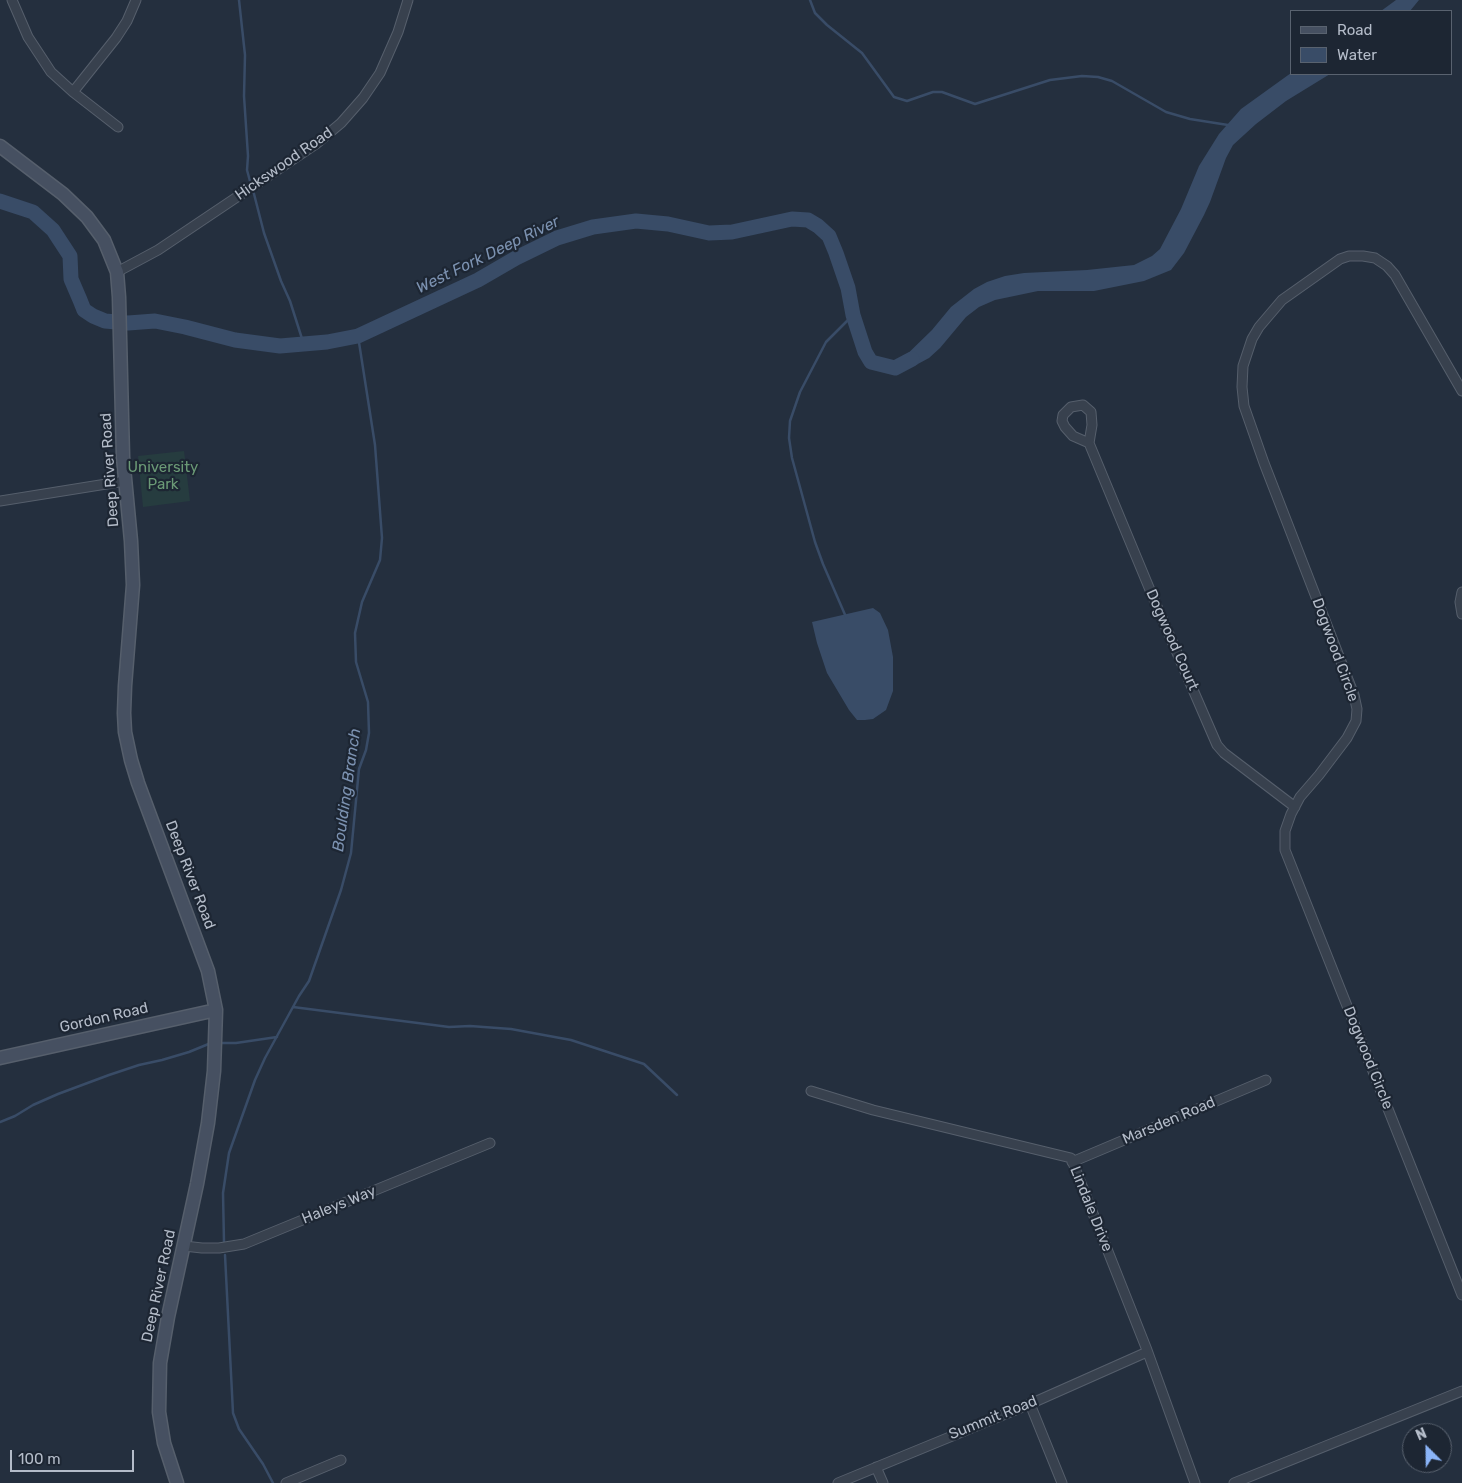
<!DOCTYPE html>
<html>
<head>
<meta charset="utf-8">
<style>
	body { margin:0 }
	#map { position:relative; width:1462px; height:1483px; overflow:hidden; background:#242f3e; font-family:Rubik,sans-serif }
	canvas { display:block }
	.legend { position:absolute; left:1290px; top:10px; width:162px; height:65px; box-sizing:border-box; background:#1d2633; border:1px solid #59626f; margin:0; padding:6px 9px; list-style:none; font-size:15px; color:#b4bcc9 }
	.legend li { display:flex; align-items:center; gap:10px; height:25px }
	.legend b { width:25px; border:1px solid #59626f }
	.north { position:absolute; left:1402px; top:1423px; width:50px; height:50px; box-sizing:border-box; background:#1d2633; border:1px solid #59626f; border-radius:50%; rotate:337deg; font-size:14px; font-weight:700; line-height:20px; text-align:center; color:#b4bcc9 }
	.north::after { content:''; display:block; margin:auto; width:18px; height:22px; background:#8ab4f8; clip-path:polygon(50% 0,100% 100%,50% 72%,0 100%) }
	.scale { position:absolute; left:10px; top:1450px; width:124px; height:22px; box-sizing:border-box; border:2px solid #b4bcc9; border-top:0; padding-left:6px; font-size:15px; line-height:18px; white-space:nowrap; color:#b4bcc9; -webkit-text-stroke:4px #1d2633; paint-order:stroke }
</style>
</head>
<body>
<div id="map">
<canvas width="1462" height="1483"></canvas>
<ul class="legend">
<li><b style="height:6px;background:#465061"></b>Road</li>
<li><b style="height:14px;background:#394c67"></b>Water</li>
</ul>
<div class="north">N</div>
<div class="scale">100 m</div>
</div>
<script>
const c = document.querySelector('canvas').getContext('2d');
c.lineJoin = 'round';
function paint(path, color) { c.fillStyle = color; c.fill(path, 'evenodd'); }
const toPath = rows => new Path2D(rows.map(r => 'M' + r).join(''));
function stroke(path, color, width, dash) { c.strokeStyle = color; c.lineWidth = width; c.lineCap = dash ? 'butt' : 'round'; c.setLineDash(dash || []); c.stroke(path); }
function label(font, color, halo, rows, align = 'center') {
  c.font = font + ' Rubik,sans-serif'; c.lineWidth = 4.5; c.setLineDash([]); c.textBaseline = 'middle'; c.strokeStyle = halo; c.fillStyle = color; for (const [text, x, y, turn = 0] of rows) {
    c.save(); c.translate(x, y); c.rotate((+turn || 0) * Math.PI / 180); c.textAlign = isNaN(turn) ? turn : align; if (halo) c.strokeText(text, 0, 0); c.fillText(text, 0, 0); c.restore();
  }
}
const green = toPath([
	[184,451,190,501,143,507,138,456]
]);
const water = toPath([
	[1396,0,1419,0,1410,11,1381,11],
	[1291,73,1330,74,1286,101,1256,124,1233,145,1226,158,1210,202,1204,215,1184,253,1171,270,1144,281,1094,291,1038,291,995,300,979,307,966,317,940,348,929,358,916,365,908,368,900,370,895,368,897,364,932,330,951,307,974,289,987,282,1005,276,1024,273,1087,270,1134,265,1152,256,1160,249,1181,209,1199,166,1219,134,1241,109],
	[873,608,880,613,888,630,893,657,893,691,886,710,873,719,865,720,857,720,849,710,827,673,817,643,812,622]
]);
const stream = toPath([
	[239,0,245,55,244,96,248,156,247,170,251,185],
	[810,0,815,13,827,25,862,53,894,97,907,101,933,92,942,92,975,104,1050,80,1082,76,1098,77,1112,81,1166,112,1190,119,1228,125],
	[253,190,264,233,281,281,290,301,304,345],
	[846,617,823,564,815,542,792,458,789,438,790,421,800,392,826,342,853,315],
	[293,1007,449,1027,470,1026,511,1029,571,1040,644,1064,677,1095],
	[219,1043,236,1043,277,1037],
	[0,1122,15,1116,33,1105,58,1094,109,1075,139,1065,162,1060,189,1052,211,1043],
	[224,1242,223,1193,229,1153,255,1080,265,1058,299,996,309,981,341,890,351,853,359,769,366,750,369,733,368,702,356,662,355,633,362,602,380,560,382,538,375,445,358,336],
	[225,1255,233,1413,239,1429,263,1464,273,1483]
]);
const river = toPath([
	[0,201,33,212,53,230,70,256,71,279,80,300,84,310,93,316,105,321,128,323,155,321,185,327,235,340,280,346,327,342,358,336,478,280,516,258,557,238,593,227,636,221,668,224,709,233,732,232,792,219,808,220,818,226,829,236,836,253,848,288,853,315,865,352,871,362,895,368,912,359]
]);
const street = toPath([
	[12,0,28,37,51,72,73,92,118,127],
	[73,92,116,38,127,21,136,0],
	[117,272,158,250,316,144,341,123,363,98,380,73,398,32,408,0],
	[1462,391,1395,275,1387,266,1375,258,1363,256,1349,256,1340,259,1282,300,1259,327,1252,339,1243,366,1242,387,1244,406,1264,463,1354,695,1357,709,1356,721,1347,738,1319,775,1300,797,1291,814,1285,831,1285,850,1462,1295],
	[1089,443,1092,425,1091,412,1083,405,1071,407,1063,415,1062,421,1065,427,1073,436,1089,443,1155,602,1217,745,1224,753,1295,807],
	[0,501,125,481],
	[1462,592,1460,602,1462,614],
	[811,1091,873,1110,1071,1158,1147,1350,1195,1483],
	[1072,1162,1266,1080],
	[184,1246,202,1248,219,1248,244,1244,490,1143],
	[1030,1404,1062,1483],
	[876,1467,883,1483],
	[286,1483,341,1460],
	[838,1483,1030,1404,1147,1352],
	[1234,1483,1462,1391]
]);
const secondary = toPath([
	[0,146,63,194,87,217,104,240,117,272,119,297,123,457,131,541,133,585,125,686,124,713,125,732,131,760,138,783,208,971,216,1010,214,1071,208,1123,197,1184,168,1317,160,1363,159,1412,164,1443,177,1483],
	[0,1058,216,1010]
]);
const streetNames = [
	["Hickswood Road",284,164,-35],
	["Deep River Road",110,470,-94],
	["Dogwood Court",1172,640,66],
	["Dogwood Circle",1335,650,70],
	["Deep River Road",190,875,69],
	["Gordon Road",104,1018,-13],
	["Dogwood Circle",1368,1058,68],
	["Marsden Road",1169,1121,-23],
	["Haleys Way",339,1205,-22],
	["Lindale Drive",1091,1209,68],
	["Deep River Road",159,1286,-78],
	["Summit Road",993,1418,-22]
];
const parkNames = [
	["University",163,468],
	["Park",163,485]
];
const waterNames = [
	["West Fork Deep River",488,255,-26],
	["Boulding Branch",347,790,-82]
];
paint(green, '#263c3f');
paint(water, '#394c67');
stroke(stream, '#394c67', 2.5);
stroke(river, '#394c67', 15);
stroke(street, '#565f6c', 11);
stroke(secondary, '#565f6c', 15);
stroke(street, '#38414e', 9);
stroke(secondary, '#465061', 12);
label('15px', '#b4bcc9', '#1d2633', streetNames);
label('15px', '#6b9a76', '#1d2633', parkNames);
label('italic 16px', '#7c92b1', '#1d2633', waterNames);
</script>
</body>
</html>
